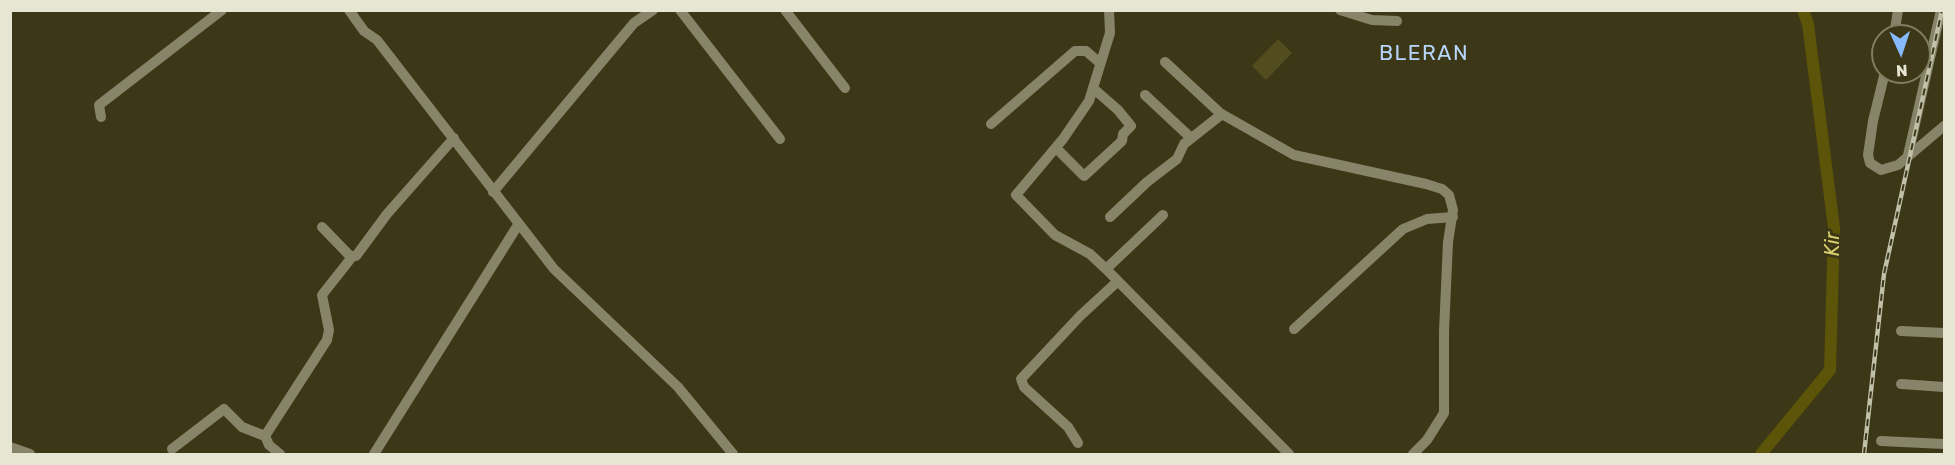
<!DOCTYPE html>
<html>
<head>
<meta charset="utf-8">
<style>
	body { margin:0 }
	#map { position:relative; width:1955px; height:465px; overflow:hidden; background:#3b3717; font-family:Rubik,sans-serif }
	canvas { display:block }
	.frame { position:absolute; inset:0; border:12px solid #e7e6d3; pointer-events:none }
	.north { position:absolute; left:1871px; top:24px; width:60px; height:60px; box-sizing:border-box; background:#3b3717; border:2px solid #807d62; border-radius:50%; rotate:177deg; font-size:16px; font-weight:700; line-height:24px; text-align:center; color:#e7e6d3 }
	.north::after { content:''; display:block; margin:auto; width:21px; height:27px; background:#85bbfb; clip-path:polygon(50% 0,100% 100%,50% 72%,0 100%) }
</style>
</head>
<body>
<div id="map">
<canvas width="1955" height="465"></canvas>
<div class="frame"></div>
<div class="north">N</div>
</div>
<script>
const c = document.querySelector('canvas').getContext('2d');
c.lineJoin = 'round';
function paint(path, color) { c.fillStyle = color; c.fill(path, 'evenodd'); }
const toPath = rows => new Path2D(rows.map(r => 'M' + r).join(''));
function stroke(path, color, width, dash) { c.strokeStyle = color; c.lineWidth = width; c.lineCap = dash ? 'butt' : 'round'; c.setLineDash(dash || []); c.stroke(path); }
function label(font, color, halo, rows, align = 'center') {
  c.font = font + ' Rubik,sans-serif'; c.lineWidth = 6; c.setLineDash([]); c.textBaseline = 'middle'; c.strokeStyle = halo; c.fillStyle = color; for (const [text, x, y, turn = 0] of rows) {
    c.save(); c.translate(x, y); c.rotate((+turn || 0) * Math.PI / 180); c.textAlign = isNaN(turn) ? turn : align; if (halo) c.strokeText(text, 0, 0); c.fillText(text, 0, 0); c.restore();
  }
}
const green = toPath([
	[1278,39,1292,53,1266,80,1252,66]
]);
const river = toPath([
	[1761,454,1830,370,1834,228,1808,24,1803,10]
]);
const minor = toPath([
	[349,10,364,31,377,40,554,269,678,387,733,454],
	[680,10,780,139],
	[785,10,845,88],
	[1109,10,1110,33,1089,101,1063,139,1016,195,1055,235,1090,254,1106,269,1289,454],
	[1340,10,1372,20,1397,21],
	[1894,36,1898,10],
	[1165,62,1220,113,1294,155,1426,184,1442,189,1449,195,1453,210,1448,242,1444,331,1444,413,1427,440,1413,454],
	[1885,72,1873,121,1868,155,1870,163,1881,170,1898,165,1944,126],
	[1145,95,1191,138],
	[101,117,99,105,222,10],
	[991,124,1075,51,1086,51,1100,63],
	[1056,148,1084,176,1122,141,1123,134,1131,126,1118,110,1094,89],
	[1908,155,1941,10],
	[493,192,634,23,653,10],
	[1110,217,1147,182,1177,159,1184,144,1222,114],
	[322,227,350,256,356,256,387,214,454,138],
	[1106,269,1163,215],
	[1294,329,1403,229,1427,219,1453,217],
	[1901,331,1944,333],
	[1901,384,1944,387],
	[265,436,327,340,329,330,322,295,352,257],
	[1881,441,1944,444],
	[1078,443,1068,427,1024,387,1021,379,1080,316,1118,281],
	[10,447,30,454],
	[172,449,224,409,242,427,265,436,269,445,280,454],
	[374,454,518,225]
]);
const rail = toPath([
	[1864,454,1884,274,1942,10]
]);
const waterNames = [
	["Kir",1833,244,-90]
];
const quarterNames = [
	["BLERAN",1424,54]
];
paint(green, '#524d1e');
stroke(river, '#5c5408', 12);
stroke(minor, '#878469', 10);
stroke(rail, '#c1c0aa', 4.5);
stroke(rail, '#3b3717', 2, [7]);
label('italic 20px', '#d8ce6e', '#3b3717', waterNames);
c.letterSpacing = '1.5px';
label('21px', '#b7d5fa', '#3b3717', quarterNames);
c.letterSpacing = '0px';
</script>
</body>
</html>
